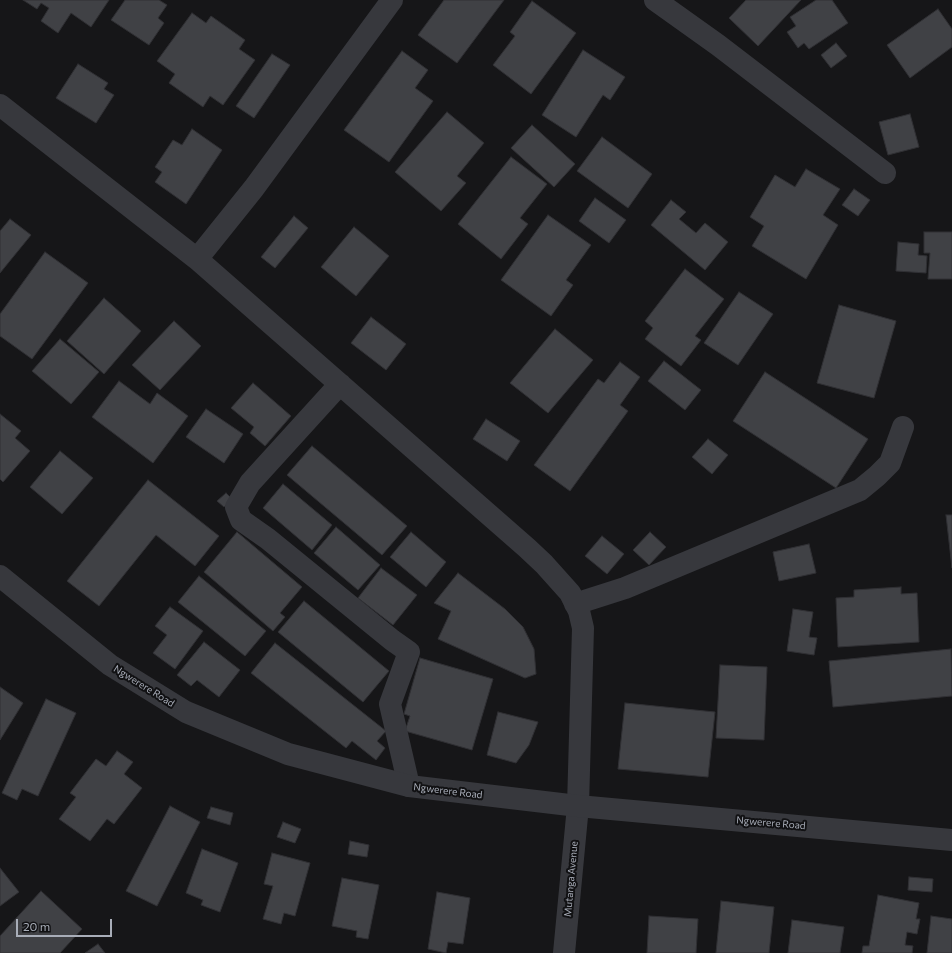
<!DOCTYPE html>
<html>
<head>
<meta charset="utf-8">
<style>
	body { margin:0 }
	#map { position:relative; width:952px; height:953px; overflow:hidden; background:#161618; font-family:Commissioner,sans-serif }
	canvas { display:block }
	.scale { position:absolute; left:16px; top:919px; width:96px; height:18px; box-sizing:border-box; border:2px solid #a8adb8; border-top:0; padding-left:5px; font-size:12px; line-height:14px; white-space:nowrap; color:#a8adb8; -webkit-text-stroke:3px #111113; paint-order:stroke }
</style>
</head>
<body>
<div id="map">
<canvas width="952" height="953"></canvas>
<div class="scale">20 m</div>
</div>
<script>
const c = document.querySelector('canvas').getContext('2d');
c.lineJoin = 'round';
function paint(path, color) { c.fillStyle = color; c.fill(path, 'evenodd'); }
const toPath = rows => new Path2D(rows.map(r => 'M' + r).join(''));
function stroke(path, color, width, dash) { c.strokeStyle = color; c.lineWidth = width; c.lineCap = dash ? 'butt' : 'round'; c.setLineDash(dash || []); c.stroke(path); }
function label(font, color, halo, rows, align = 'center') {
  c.font = font + ' Commissioner,sans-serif'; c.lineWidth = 4; c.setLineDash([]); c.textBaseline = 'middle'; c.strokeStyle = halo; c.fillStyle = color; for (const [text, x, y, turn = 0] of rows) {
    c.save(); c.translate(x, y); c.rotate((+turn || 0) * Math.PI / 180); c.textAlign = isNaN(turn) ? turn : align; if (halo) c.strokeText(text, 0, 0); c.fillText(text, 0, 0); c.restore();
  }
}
const building = toPath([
	[23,0,109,0,91,27,71,13,58,33,41,21,49,8,41,3,37,9,23,0],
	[125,0,159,0,167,5,158,18,164,23,149,45,111,20,125,0],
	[444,0,504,0,457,63,418,35,444,0],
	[746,0,801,0,758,46,729,18,746,0],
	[816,0,832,0,848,23,809,49,804,43,798,48,787,32,796,26,790,17,816,0],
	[532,1,576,33,531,94,493,65,515,36,510,32,532,1],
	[938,9,952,29,952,47,910,78,887,45,938,9],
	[192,13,206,23,211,16,245,40,239,49,255,60,223,105,210,96,203,107,169,83,175,74,157,61,192,13],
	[836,43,847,56,831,68,821,55,836,43],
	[583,50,625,77,610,100,603,95,576,137,542,115,583,50],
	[402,51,428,70,415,88,433,101,389,162,344,130,402,51],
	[272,54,290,65,254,118,236,106,272,54],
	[78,64,108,83,104,89,114,95,96,123,56,98,78,64],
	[447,112,484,143,457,176,466,183,441,211,395,172,447,112],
	[910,114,919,147,888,155,879,122,910,114],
	[532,125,575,164,554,187,511,148,532,125],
	[192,129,222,150,186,204,155,182,162,172,155,167,173,140,182,145,192,129],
	[602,137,652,174,628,208,577,171,602,137],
	[511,157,547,184,520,218,528,224,501,259,458,224,511,157],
	[806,169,840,189,823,215,838,225,806,279,752,246,764,226,750,217,775,175,795,187,806,169],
	[854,189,870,200,858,216,842,205,854,189],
	[595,198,626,220,609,243,579,221,595,198],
	[671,200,686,212,679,219,696,233,705,223,728,242,705,270,651,225,671,200],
	[548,215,591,245,566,280,573,285,551,316,501,280,548,215],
	[294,216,308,228,275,268,261,257,294,216],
	[10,219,31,235,0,273,0,231,10,219],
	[354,227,389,256,356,296,321,267,354,227],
	[924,232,952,232,952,279,928,279,930,253,924,253,924,232],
	[898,242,919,244,918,255,927,256,926,273,896,271,898,242],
	[45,252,88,283,32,359,0,336,0,314,45,252],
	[685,269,724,299,695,336,701,340,681,366,645,339,653,328,645,321,685,269],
	[739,292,773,314,738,365,704,343,739,292],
	[104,298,141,331,104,374,67,341,104,298],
	[839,305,896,321,874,398,817,383,839,305],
	[371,317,406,344,386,370,351,343,371,317],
	[174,321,201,346,160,390,132,365,174,321],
	[555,329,593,360,548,413,510,383,555,329],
	[60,339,99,372,71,404,32,371,60,339],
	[664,361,701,390,685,410,648,381,664,361],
	[620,362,640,377,620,405,628,411,570,491,534,465,598,379,604,383,620,362],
	[765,372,868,439,836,488,733,421,765,372],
	[119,381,150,404,157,393,188,416,153,463,92,417,119,381],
	[253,383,291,416,265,446,250,433,254,427,231,408,253,383],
	[206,409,243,434,224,463,186,437,206,409],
	[0,414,21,431,15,438,30,451,3,482,0,479,0,414],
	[486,419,520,441,507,461,473,439,486,419],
	[708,439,728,455,712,474,692,457,708,439],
	[312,446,407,526,382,555,287,475,312,446],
	[60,451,93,478,62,514,30,487,60,451],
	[148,480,219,536,195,566,156,535,99,606,67,581,148,480],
	[283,484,332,525,312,550,263,508,283,484],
	[226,493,232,499,224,507,217,501,226,493],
	[946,515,952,515,952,568,946,515],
	[336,527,380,565,358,590,314,553,336,527],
	[237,532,302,587,280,613,285,617,273,631,204,572,237,532],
	[411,532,446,562,426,587,390,557,411,532],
	[650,532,666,547,649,565,633,550,650,532],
	[602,536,624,554,607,574,585,556,602,536],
	[809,544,816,573,779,581,773,552,809,544],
	[381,568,417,595,393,625,358,598,381,568],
	[458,573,505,609,523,627,534,649,536,674,525,678,438,639,451,611,434,603,458,573],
	[199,576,266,631,245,656,178,602,199,576],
	[901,587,901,594,917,593,919,642,838,647,836,598,854,597,854,590,901,587],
	[304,601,389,671,363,702,278,632,304,601],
	[170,607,203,631,175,669,153,653,167,635,155,626,170,607],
	[793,609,813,612,809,637,817,638,814,655,787,651,793,609],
	[204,642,240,670,219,697,197,680,191,686,177,675,204,642],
	[275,643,386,731,377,741,385,748,376,760,352,741,346,748,251,673,275,643],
	[951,649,952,696,833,707,829,661,951,649],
	[420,658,493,679,472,750,405,731,410,716,404,714,420,658],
	[720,665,767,667,764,740,716,738,720,665],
	[0,687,23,703,0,740,0,687],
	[46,699,76,713,38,796,22,789,17,800,2,793,46,699],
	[625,703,715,712,708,777,618,769,625,703],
	[498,712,538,722,529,745,516,763,487,755,498,712],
	[117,751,133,762,124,774,142,788,114,824,107,819,90,841,59,819,76,797,70,793,96,759,106,766,117,751],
	[170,806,200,822,157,906,126,891,170,806],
	[211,807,233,813,230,825,207,818,211,807],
	[283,822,301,829,295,843,277,837,283,822],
	[350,841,369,845,367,857,348,854,350,841],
	[202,849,238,863,220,912,201,905,203,900,186,893,202,849],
	[272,853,310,863,295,916,284,913,281,924,263,919,273,886,264,884,272,853],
	[0,868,19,892,0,906,0,868],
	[909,877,933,879,932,892,908,890,909,877],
	[342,878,379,885,368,939,356,937,357,931,332,926,342,878],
	[41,891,82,929,60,953,0,953,0,936,41,891],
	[437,892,470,898,463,944,448,942,446,953,428,949,437,892],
	[878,895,919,903,916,919,920,919,917,934,907,932,905,945,913,946,912,953,862,953,863,946,869,946,878,895],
	[721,901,774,907,769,953,716,953,721,901],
	[649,916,698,919,696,953,647,953,649,916],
	[931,916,952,919,952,953,927,953,931,916],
	[792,920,844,927,840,953,788,953,792,920],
	[98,944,105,953,85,953,98,944]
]);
const minor = toPath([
	[655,0,718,45,885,173],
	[0,105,197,259,527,548,544,564,570,593,579,611,583,628,578,806,564,953],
	[197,259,254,188,392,0],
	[340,384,250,483,236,507,241,520,268,539,392,640,409,652,390,704,409,786],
	[575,604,625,588,860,490,877,476,890,463,903,427]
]);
const tertiary = toPath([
	[0,576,110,665,186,712,288,754,409,786,578,806,952,840]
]);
const streetNames = [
	["Ngwerere Road",144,686,32],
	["Ngwerere Road",448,791,7],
	["Ngwerere Road",771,823,5],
	["Mutanga Avenue",571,879,-85]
];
paint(building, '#404145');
stroke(building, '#303034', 1);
stroke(minor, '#37383d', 22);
stroke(tertiary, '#37383d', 22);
label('10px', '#a8adb8', '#111113', streetNames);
</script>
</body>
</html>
